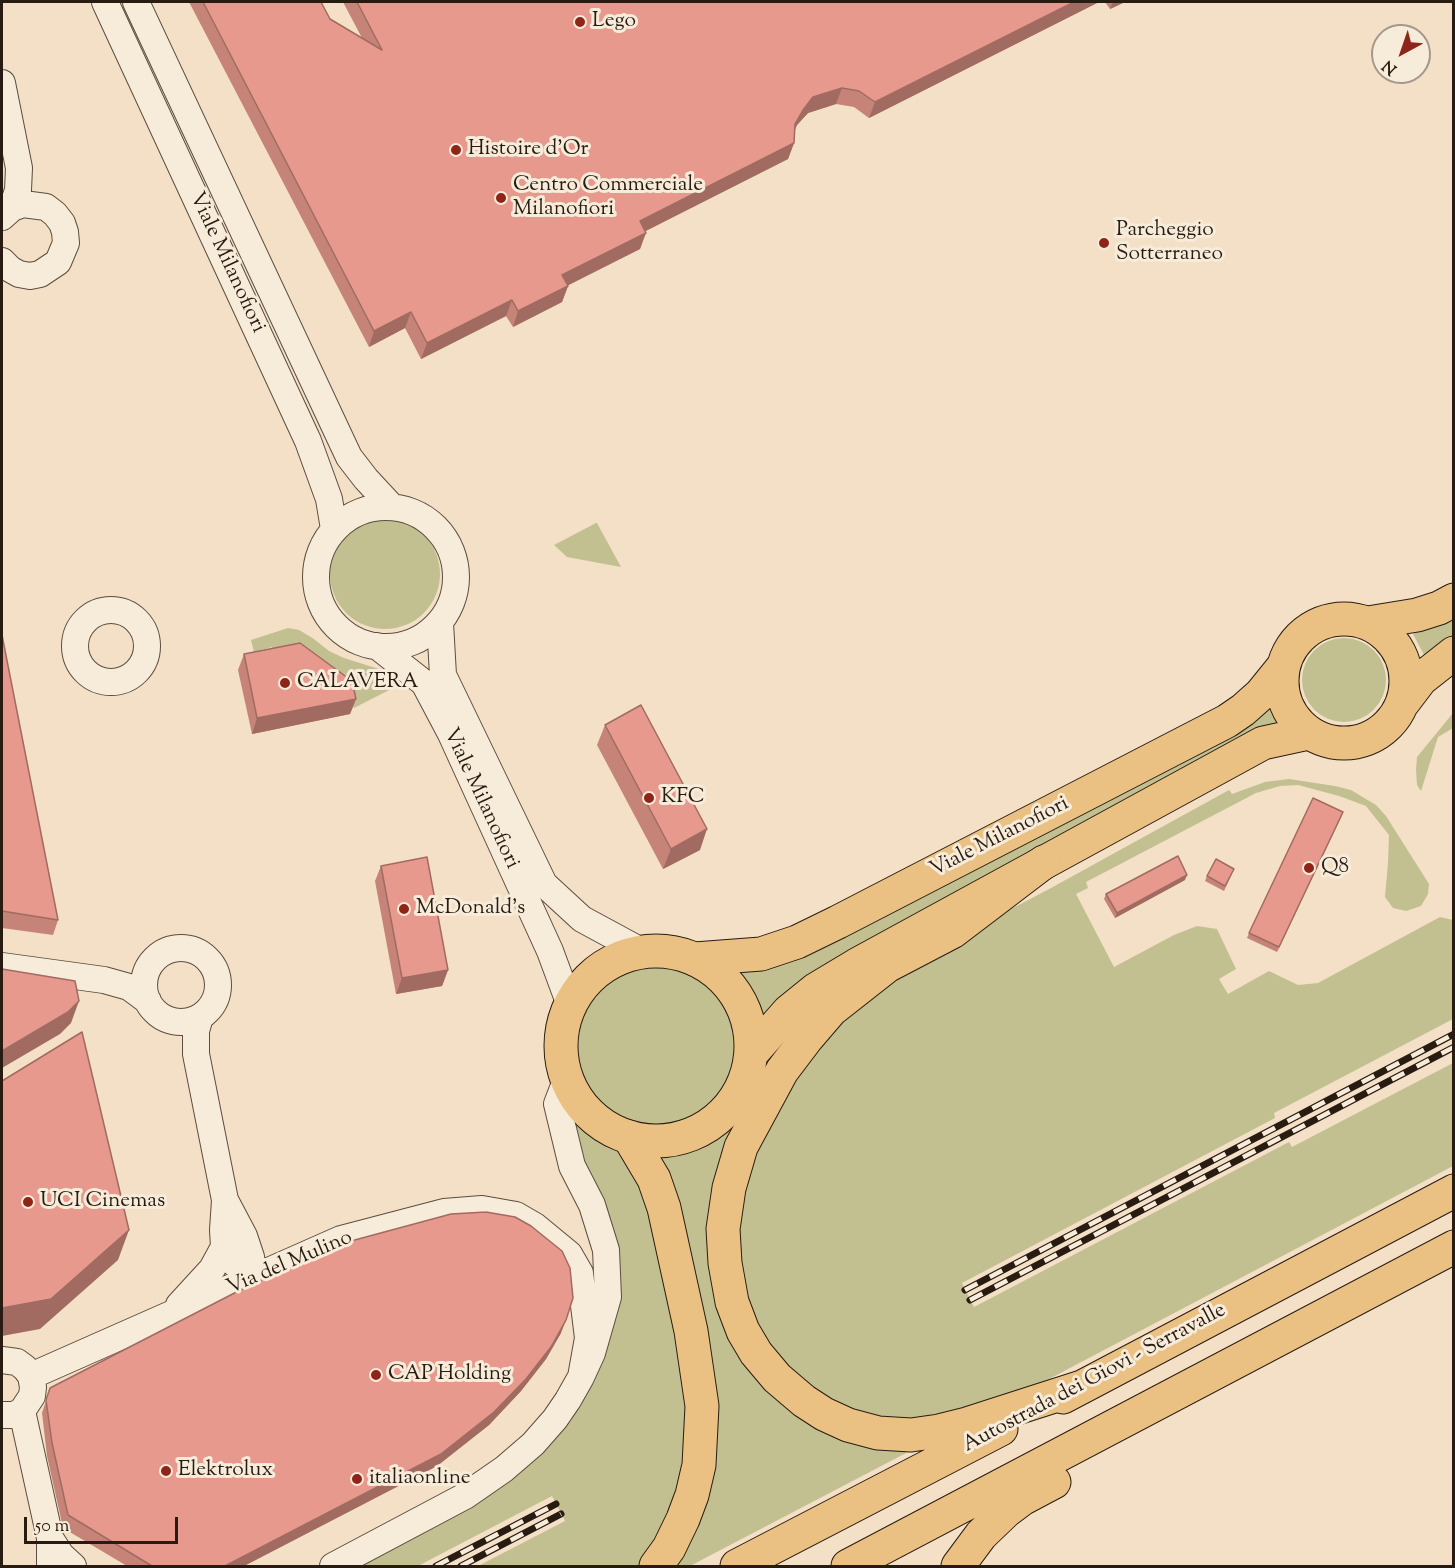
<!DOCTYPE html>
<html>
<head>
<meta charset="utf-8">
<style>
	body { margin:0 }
	#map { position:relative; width:1455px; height:1568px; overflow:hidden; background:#f3e0c6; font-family:"Sorts Mill Goudy",serif }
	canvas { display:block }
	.frame { position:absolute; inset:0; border:3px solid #281c12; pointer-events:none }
	.north { position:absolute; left:1371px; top:24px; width:60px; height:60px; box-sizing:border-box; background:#f7ebda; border:2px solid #a4988a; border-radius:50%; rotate:220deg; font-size:16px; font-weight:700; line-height:24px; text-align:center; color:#281c12 }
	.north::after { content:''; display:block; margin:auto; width:21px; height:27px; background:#8f2418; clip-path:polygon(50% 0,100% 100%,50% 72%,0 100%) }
	.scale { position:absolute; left:24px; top:1517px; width:154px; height:27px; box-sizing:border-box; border:3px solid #281c12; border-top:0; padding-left:8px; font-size:18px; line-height:21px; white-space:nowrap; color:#281c12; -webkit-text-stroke:4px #f7ebda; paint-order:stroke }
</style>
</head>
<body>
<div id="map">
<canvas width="1455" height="1568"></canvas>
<div class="frame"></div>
<div class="north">N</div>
<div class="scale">50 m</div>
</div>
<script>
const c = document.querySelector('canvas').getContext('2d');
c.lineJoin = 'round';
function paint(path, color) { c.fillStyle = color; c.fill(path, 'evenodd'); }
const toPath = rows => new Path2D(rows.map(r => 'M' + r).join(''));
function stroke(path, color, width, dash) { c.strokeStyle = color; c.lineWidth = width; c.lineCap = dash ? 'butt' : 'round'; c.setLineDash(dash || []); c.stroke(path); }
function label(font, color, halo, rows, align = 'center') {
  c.font = font + ' "Sorts Mill Goudy",serif'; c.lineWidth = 6; c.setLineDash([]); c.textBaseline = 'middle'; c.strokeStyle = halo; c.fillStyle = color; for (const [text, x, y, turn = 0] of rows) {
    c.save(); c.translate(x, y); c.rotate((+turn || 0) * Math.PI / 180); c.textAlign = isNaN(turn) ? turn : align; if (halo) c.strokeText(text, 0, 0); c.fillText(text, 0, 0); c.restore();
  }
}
const green = toPath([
	'330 574a55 55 0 1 1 110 0a55 55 0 1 1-110 0Z',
	[596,523,597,523,621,567,567,557,554,545],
	[1453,613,1453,639,1424,655,1413,634],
	[288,628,299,630,314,639,329,651,344,658,382,670,399,685,354,708,347,697,278,662,272,647,254,652,251,640],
	'1302 680a42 42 0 1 1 84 0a42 42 0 1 1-84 0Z',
	[1275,705,1282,722,1255,731,761,1029,758,1012,751,996,732,968,796,958,1252,724],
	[1453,713,1453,728,1438,737,1421,791,1417,785,1416,770,1417,757],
	[1289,779,1335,786,1351,790,1376,805,1386,816,1429,884,1428,894,1421,906,1406,911,1393,908,1385,897,1388,863,1389,835,1366,806,1339,796,1298,785,1280,786,1256,793,1086,882,1088,888,1076,894,1114,967,1174,935,1197,926,1217,929,1236,969,1219,979,1228,994,1269,971,1298,985,1318,983,1440,917,1453,920,1453,1019,1274,1113,1275,1118,962,1283,974,1307,1289,1142,1292,1147,1453,1063,1453,1166,1015,1397,894,1427,817,1399,760,1339,735,1261,749,1160,798,1065,897,969,1051,888,1229,790,1232,794,1265,782],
	'578 1047a79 79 0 1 1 158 0a79 79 0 1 1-158 0Z',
	[793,1021,722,1171,752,1362,907,1444,908,1452,690,1566,676,1566,703,1487,651,1157,668,1157,683,1152,723,1131,738,1117,750,1097,757,1076,768,1054],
	[567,1103,597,1135,621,1149,650,1202,694,1415,679,1499,644,1562,640,1566,478,1566,565,1521,552,1496,418,1566,357,1566,476,1504,525,1467,609,1329]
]);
const minor = toPath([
	[105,2,308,441,329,499,334,529],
	[136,2,349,457,366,479,392,507],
	[2,83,19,168,18,190,12,208],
	[2,217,12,208,23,204,46,207,55,214,62,223,65,232,66,243,58,262,40,274,30,276,19,274,10,269,2,261],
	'316 577a70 70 0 1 1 140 0a70 70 0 1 1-140 0Z',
	'75 646a36 36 0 1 1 72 0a36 36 0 1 1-72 0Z',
	[440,623,443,675,544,884,582,919,643,952],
	[377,646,424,683,451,734,550,951,570,1005],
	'144 985a37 37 0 1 1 74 0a37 37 0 1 1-74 0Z',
	[2,966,104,980,129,987,148,1001],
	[200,1017,196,1031,196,1054,225,1200,223,1230,224,1247,234,1263,254,1277],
	[225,1200,244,1236,251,1257,254,1277],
	[179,1305,212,1269,224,1247],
	[2,1360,17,1362,25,1368,31,1376,33,1387,32,1396,22,1411,14,1415,2,1415],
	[31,1376,341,1239,444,1212,482,1209,516,1215,535,1226,569,1254,580,1273,588,1338,581,1377],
	[22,1411,50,1538,50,1566],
	[50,1538,61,1555,73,1566],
	[333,1566,465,1496,504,1469,533,1444,555,1419,568,1400,581,1377,592,1353,608,1297,606,1250,592,1205,572,1166,557,1104,567,1078]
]);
const major = toPath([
	'1282 681a62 62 0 1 1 124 0a62 62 0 1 1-124 0Z',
	[1368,623,1417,615,1439,608,1454,600],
	[1402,704,1421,679,1454,653],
	'561 1046a95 95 0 1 1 190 0a95 95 0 1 1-190 0Z',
	[695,959,761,954,797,942,838,922,1227,721,1243,710,1261,694,1282,668],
	[751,1054,789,1011,815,990,860,963,1263,743,1309,733]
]);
const highway = toPath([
	[1044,862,952,932,887,966,831,1010,807,1038,782,1071,741,1147,729,1188,723,1229,725,1263,732,1302,743,1331,756,1353,777,1378,804,1401,824,1414,848,1425,878,1433,911,1435,939,1431,967,1424,1082,1387],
	[629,1137,654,1179,664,1208,691,1331,702,1406,699,1465,692,1495,683,1519,669,1548,656,1566],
	[1063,1397,1454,1191],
	[737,1566,1001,1429],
	[848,1566,1454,1247],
	[958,1566,981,1535,1006,1511,1022,1499,1054,1482]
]);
const rail = toPath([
	[965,1290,1454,1034],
	[970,1300,1454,1047],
	[436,1566,556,1504],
	[461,1566,561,1514]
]);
const wall = toPath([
	[189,2,321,2,330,19,362,38,343,2,1099,2,869,118,854,107,836,104,808,113,797,125,795,130,794,143,788,159,645,231,640,249,567,285,568,286,562,302,513,327,506,316,421,359,405,328,369,347],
	[1105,2,1125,2,1110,9],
	[2,635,58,920,53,935,2,928],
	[244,654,356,699,350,714,252,734,238,670],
	[605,725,700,850,663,869,597,745],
	[1341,817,1277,952,1247,938,1249,933],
	[381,866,448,970,442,986,396,994,375,881],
	[1232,874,1224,891,1205,881,1207,876],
	[1185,880,1115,918,1104,899,1106,894],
	[561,1333,546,1359,521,1391,489,1425,437,1466,244,1566,127,1566,63,1528,47,1456,42,1413,50,1388]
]);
const shadedWall = toPath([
	[1074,2,1099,2,869,118,875,102],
	[1113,2,1125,2,1110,9],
	[842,88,836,104,808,113,797,125,789,140,795,124,803,110,813,97],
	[794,143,788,159,634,237,640,221],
	[646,233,640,249,557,291,562,275],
	[568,286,562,302,513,327,518,311],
	[512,300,506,316,421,359,427,343],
	[411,312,405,328,369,347,374,331],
	[356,699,350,714,252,734,257,718],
	[1343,812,1341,817,1277,952,1279,947],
	[707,829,700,850,663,869,671,849],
	[1187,875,1185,880,1115,918,1117,913],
	[448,970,442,986,396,994,402,978],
	[79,1001,71,1023,60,1034,2,1068,2,1051],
	[129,1230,118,1260,40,1329,2,1336,2,1308],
	[566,1320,561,1333,546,1359,521,1391,489,1425,437,1466,244,1566,225,1566]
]);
const building = toPath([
	[203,2,321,2,330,19,382,50,357,2,1074,2,875,102,859,91,842,88,813,97,803,110,795,124,794,143,640,221,646,233,562,275,568,286,518,311,512,300,427,343,411,312,374,331,203,2],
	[2,635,58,920,2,911,2,635],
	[300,643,352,681,356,699,257,718,244,654,300,643],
	[641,705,707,829,671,849,605,725,641,705],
	[1313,798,1343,812,1279,947,1249,933,1313,798],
	[1178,856,1187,875,1117,913,1106,894,1178,856],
	[427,857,448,970,402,978,381,866,427,857],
	[1216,859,1234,869,1225,886,1207,876,1216,859],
	[2,969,75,981,79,1001,68,1012,2,1051,2,969],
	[82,1032,129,1230,51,1299,2,1308,2,1081,82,1032],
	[486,1212,515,1217,531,1226,562,1251,570,1268,573,1298,566,1320,551,1347,526,1379,494,1412,441,1454,225,1566,152,1566,68,1515,52,1443,46,1400,50,1388,252,1284,351,1241,451,1214,486,1212]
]);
const markers = [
	[580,22,6,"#8f2418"],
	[456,150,6,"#8f2418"],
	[501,198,6,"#8f2418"],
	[1104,243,6,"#8f2418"],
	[285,683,6,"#8f2418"],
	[649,798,6,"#8f2418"],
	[1309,868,6,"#8f2418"],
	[404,909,6,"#8f2418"],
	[28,1202,6,"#8f2418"],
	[376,1375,6,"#8f2418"],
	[166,1471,6,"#8f2418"],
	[357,1479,6,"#8f2418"]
];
const poiNames = [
	["Lego",592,22],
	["Histoire d'Or",468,150],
	["Centro Commerciale",513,186],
	["Milanofiori",513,210],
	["Parcheggio",1116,231],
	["Sotterraneo",1116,255],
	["CALAVERA",297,683],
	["KFC",661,798],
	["Q8",1321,868],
	["McDonald's",416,909],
	["UCI Cinemas",40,1202],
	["CAP Holding",388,1375],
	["Elektrolux",178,1471],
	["italiaonline",369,1479]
];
const streetNames = [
	["Viale Milanofiori",226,263,65],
	["Viale Milanofiori",480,799,65],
	["Viale Milanofiori",1000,838,-27],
	["Via del Mulino",290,1264,-23],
	["Autostrada dei Giovi - Serravalle",1095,1379,-28]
];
paint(green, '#c2c090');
stroke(minor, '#5b4d3f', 28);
stroke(major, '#281c12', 35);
stroke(highway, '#281c12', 35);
stroke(minor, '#f7ebda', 26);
stroke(major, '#eac083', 33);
stroke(highway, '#eac083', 33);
stroke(rail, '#281c12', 7);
stroke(rail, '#f7ebda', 4.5, [14]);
paint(wall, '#c68478');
paint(shadedWall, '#a16b62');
paint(building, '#e6998c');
stroke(building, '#a16b62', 1.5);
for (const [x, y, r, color] of markers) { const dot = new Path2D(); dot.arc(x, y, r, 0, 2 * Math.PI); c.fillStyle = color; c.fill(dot); stroke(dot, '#f7ebda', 2); }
label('21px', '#281c12', '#f7ebda', poiNames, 'left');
label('21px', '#281c12', '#f7ebda', streetNames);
</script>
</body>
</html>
